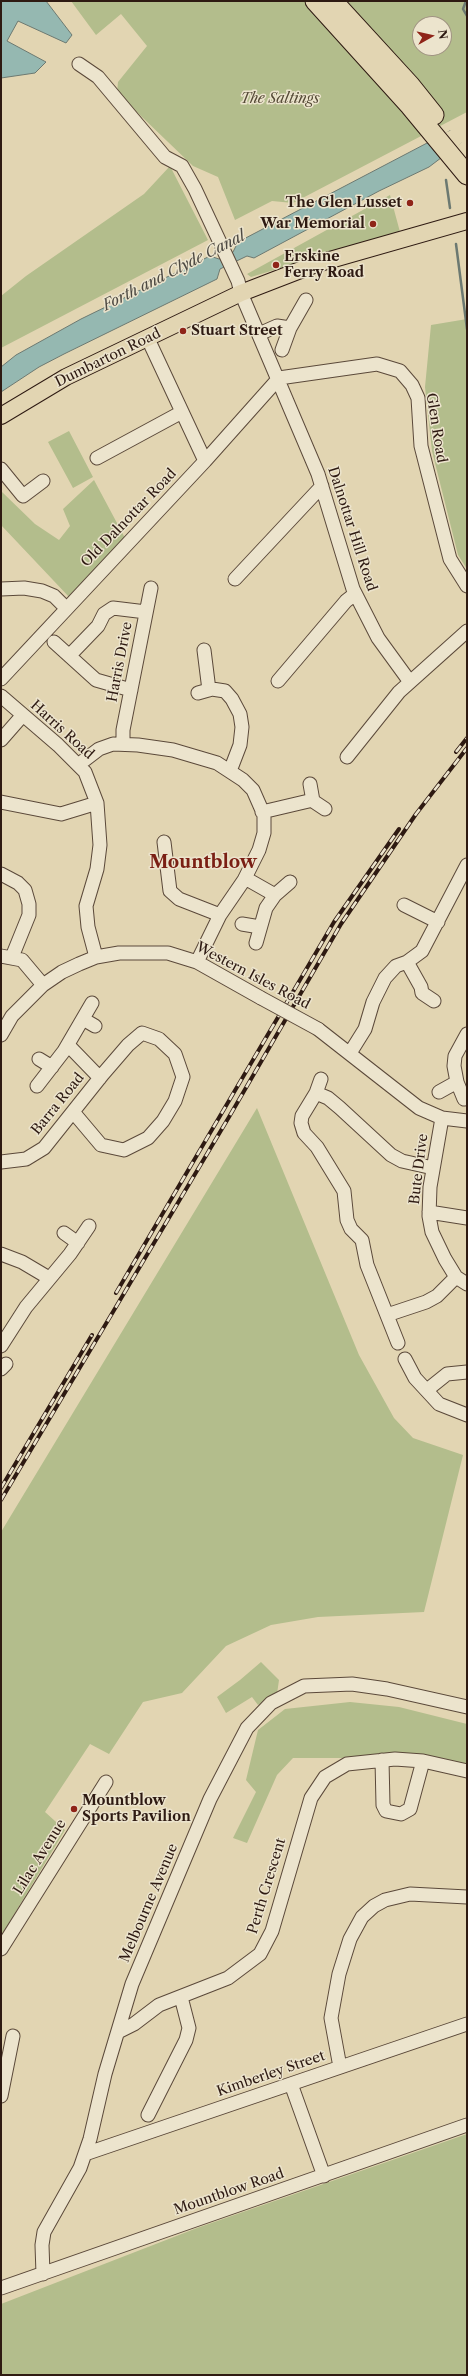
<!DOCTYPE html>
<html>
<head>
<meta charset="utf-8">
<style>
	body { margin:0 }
	#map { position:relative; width:468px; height:2376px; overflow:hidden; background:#e2d5b2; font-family:"Libre Caslon Text",serif }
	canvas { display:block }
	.frame { position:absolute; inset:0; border:2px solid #2e1a12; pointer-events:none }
	.north { position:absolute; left:412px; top:16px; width:40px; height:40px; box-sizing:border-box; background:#ece4cd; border:1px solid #a09382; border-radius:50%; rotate:82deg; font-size:11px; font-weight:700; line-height:16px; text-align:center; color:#2e1a12 }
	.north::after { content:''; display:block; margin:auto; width:14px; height:18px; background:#8f2418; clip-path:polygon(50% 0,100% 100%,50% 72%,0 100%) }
</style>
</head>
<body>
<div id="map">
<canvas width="468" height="2376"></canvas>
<div class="frame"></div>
<div class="north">N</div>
</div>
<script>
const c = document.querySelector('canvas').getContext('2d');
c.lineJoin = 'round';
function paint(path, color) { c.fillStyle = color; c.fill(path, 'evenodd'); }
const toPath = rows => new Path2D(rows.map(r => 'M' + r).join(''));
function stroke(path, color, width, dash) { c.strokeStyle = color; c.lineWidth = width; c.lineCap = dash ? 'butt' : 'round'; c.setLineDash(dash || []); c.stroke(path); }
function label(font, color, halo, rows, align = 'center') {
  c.font = font + ' "Libre Caslon Text",serif'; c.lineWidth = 3; c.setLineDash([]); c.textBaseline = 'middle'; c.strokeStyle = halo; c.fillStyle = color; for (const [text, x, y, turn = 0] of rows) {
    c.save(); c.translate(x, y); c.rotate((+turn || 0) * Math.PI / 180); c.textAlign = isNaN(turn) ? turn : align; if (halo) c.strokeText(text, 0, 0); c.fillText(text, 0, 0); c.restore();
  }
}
const green = toPath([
	[71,1,467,1,467,112,293,203,272,201,235,220,218,177,193,166,117,93,118,82,147,46,121,14,96,35],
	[420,24,444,24,444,48,420,48],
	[170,166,208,240,1,348,1,296,26,276,144,194],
	[390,195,400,232,251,277,247,274],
	[467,319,467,569,458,555,432,451,425,387,431,325],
	[69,431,93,477,73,488,48,442],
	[94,480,125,538,70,598,1,525,1,491,35,524,59,540,70,526,63,509],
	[257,1108,359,1355,394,1418,413,1438,463,1455,424,1612,318,1617,271,1625,226,1646,182,1693,143,1702,109,1754,90,1744,45,1812,65,1830,1,1936,1,1532],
	[261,1662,279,1680,277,1694,258,1705,252,1697,226,1713,217,1697,240,1680],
	[350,1702,399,1707,467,1724,467,1767,447,1759,398,1753,342,1758,293,1758,277,1775,247,1843,233,1838,256,1792,246,1780,258,1730,285,1709],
	[467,2134,467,2375,1,2375,1,2304,197,2228]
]);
const water = toPath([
	[1,1,46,1,72,35,66,43,18,21,7,41,46,62,35,73,1,78,1,1],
	[450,131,462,142,429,167,379,191,254,258,247,256,220,269,217,279,64,354,39,367,1,392,1,367,16,355,81,319,210,256,219,259,233,252,238,242,450,131]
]);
const pier = toPath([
	[467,124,467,138,446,157,432,138]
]);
const stream = toPath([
	[466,1,463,9,467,16],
	[446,180,450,208],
	[456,244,467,329]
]);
const minor = toPath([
	[79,64,98,77,165,157,182,166,195,189,238,281,241,293,318,474,353,589,378,638,410,682],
	[259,334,277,326,290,328],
	[148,339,205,461],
	[282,350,290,328,306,300],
	[279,378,377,364,400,371,412,385,418,398,421,446,450,559,467,586],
	[97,458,182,412],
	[1,469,23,496,43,481],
	[235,579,322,486],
	[1,589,24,588,42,591,54,596,66,608],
	[54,642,96,680,131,690],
	[204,650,209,690],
	[70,655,98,626,104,614,113,608,146,612],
	[1,679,205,461,279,378],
	[278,681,346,601,355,594],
	[198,693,212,689,225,691,232,699,240,714,242,727,240,745,230,771],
	[1,696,58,745,85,772,97,803,100,845,97,869,86,906,88,927,96,957],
	[1,740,22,716],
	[123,743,123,730,151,588],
	[347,757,399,692,467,631],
	[78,765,99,749,113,744,138,745,173,750,217,763,243,780,253,790,264,815,264,833,259,850,244,880,220,915,197,962],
	[310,784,313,801,325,809],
	[1,802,61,814,97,803],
	[262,812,313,800],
	[164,842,170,891,179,899,220,915],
	[1,874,18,883,25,890,29,904,29,915,12,957],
	[245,878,275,895],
	[404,905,438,922],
	[242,924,260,927],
	[256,943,266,908,275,895,290,882],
	[1,956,22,960,43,985],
	[407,962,421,987,422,993,434,1001],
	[83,1019,95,1026],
	[318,1029,419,1108,442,1118,467,1121],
	[1,1035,12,1016,43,985,62,972,79,964,96,957,119,953,168,953,197,962,261,998],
	[68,1045,100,1078],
	[350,1053,365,1029,373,1002,385,978,396,966,407,962,422,951,467,865],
	[39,1059,52,1067],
	[321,1079,316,1093,302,1116,301,1123,304,1133,317,1147,344,1191,347,1220,351,1229,362,1240,367,1265,398,1343],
	[37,1086,64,1051,92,1003],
	[439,1092,457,1082],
	[316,1093,328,1098,340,1108,391,1155,402,1161,433,1168],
	[464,1099,457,1082,454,1066,455,1056,467,1034],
	[442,1118,430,1187,429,1216,432,1232,445,1259,456,1277,467,1284],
	[1,1162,26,1159,44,1148,103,1074,128,1045,142,1033,159,1039,175,1054,183,1077,175,1101,163,1121,148,1138,124,1150,101,1145,74,1113],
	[429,1212,467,1218],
	[64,1233,78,1243],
	[1,1254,22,1262,49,1278],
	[387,1315,426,1302,437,1296,456,1277],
	[1,1346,26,1307,70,1254,89,1226],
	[405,1359,415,1378,439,1404,467,1415],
	[1,1369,6,1364],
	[427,1390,447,1374,467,1372],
	[382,1760,383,1805,386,1811,401,1814,410,1809,423,1761],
	[1,1949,106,1782],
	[118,2032,134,2024,159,2005,228,1978,260,1954,272,1931,311,1798,325,1777,347,1764,395,1759,423,1761,467,1771],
	[340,2067,331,2018,339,1974,350,1939,362,1917,374,1906,385,1900,410,1894,467,1897],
	[291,2084,324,2176],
	[1,2096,13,2036],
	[148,2115,186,2040,189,2028,181,1997],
	[85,2154,467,2024],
	[43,2274,42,2245,44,2232,80,2168,90,2139,105,2074,132,1984,210,1799,247,1728,271,1703,304,1686,352,1684,387,1689,467,1707],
	[1,2288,467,2125]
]);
const major = toPath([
	[1,416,66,377,241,293,316,264,467,221]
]);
const highway = toPath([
	[315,1,410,106,467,175],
	[333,1,410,85,434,115]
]);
const rail = toPath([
	[456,752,467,738],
	[116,1293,334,922,399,829],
	[1,1488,92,1335],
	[1,1500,229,1117,341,924,416,814,467,748]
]);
const minorBridge = toPath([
	[261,998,318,1029]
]);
const markers = [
	[410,203,4,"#8f2418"],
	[373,224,4,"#8f2418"],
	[276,265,4,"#8f2418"],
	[183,331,4,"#8f2418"],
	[74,1809,4,"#8f2418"]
];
const parkNames = [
	["The Saltings",280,99]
];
const poiNames = [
	["The Glen Lusset",402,203,"right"],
	["War Memorial",365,224,"right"],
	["Erskine",284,257],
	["Ferry Road",284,273],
	["Stuart Street",191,331],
	["Mountblow",82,1801],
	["Sports Pavilion",82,1817]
];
const streetNames = [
	["Dumbarton Road",108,358,-26],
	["Glen Road",436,428,81],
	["Old Dalnottar Road",129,518,-46],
	["Dalnottar Hill Road",352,529,72],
	["Harris Drive",120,662,-79],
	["Harris Road",62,730,42],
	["Western Isles Road",253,976,28],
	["Barra Road",58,1104,-51],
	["Bute Drive",419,1169,-83],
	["Lilac Avenue",40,1857,-58],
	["Perth Crescent",267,1886,-73],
	["Melbourne Avenue",149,1903,-67],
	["Kimberley Street",271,2074,-19],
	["Mountblow Road",229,2192,-19]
];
const waterNames = [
	["Forth and Clyde Canal",174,271,-27]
];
const districtNames = [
	["Mountblow",203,863]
];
paint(green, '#b3bd8c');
paint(water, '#95b8b1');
stroke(water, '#6c7971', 1);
paint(pier, '#e2d5b2');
stroke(stream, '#6c7971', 2.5);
stroke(minor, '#5b493a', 15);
stroke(major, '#2e1a12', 18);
stroke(highway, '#2e1a12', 21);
stroke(minor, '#ece4cd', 13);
stroke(major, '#e2d5b2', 16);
stroke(highway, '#e2d5b2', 19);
stroke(rail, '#2e1a12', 4);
stroke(rail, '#ece4cd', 2.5, [8]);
stroke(minorBridge, '#5b493a', 15, []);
stroke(minorBridge, '#ece4cd', 13);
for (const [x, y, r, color] of markers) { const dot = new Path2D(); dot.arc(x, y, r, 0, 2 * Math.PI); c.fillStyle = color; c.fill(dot); stroke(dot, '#ece4cd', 1.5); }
label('italic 14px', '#564b37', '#ece4cd', parkNames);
label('bold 14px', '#2e1a12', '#ece4cd', poiNames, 'left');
label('14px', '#2e1a12', '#ece4cd', streetNames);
label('italic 15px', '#4d4942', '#ece4cd', waterNames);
label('bold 18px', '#7a1f14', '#ece4cd', districtNames);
</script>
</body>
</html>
